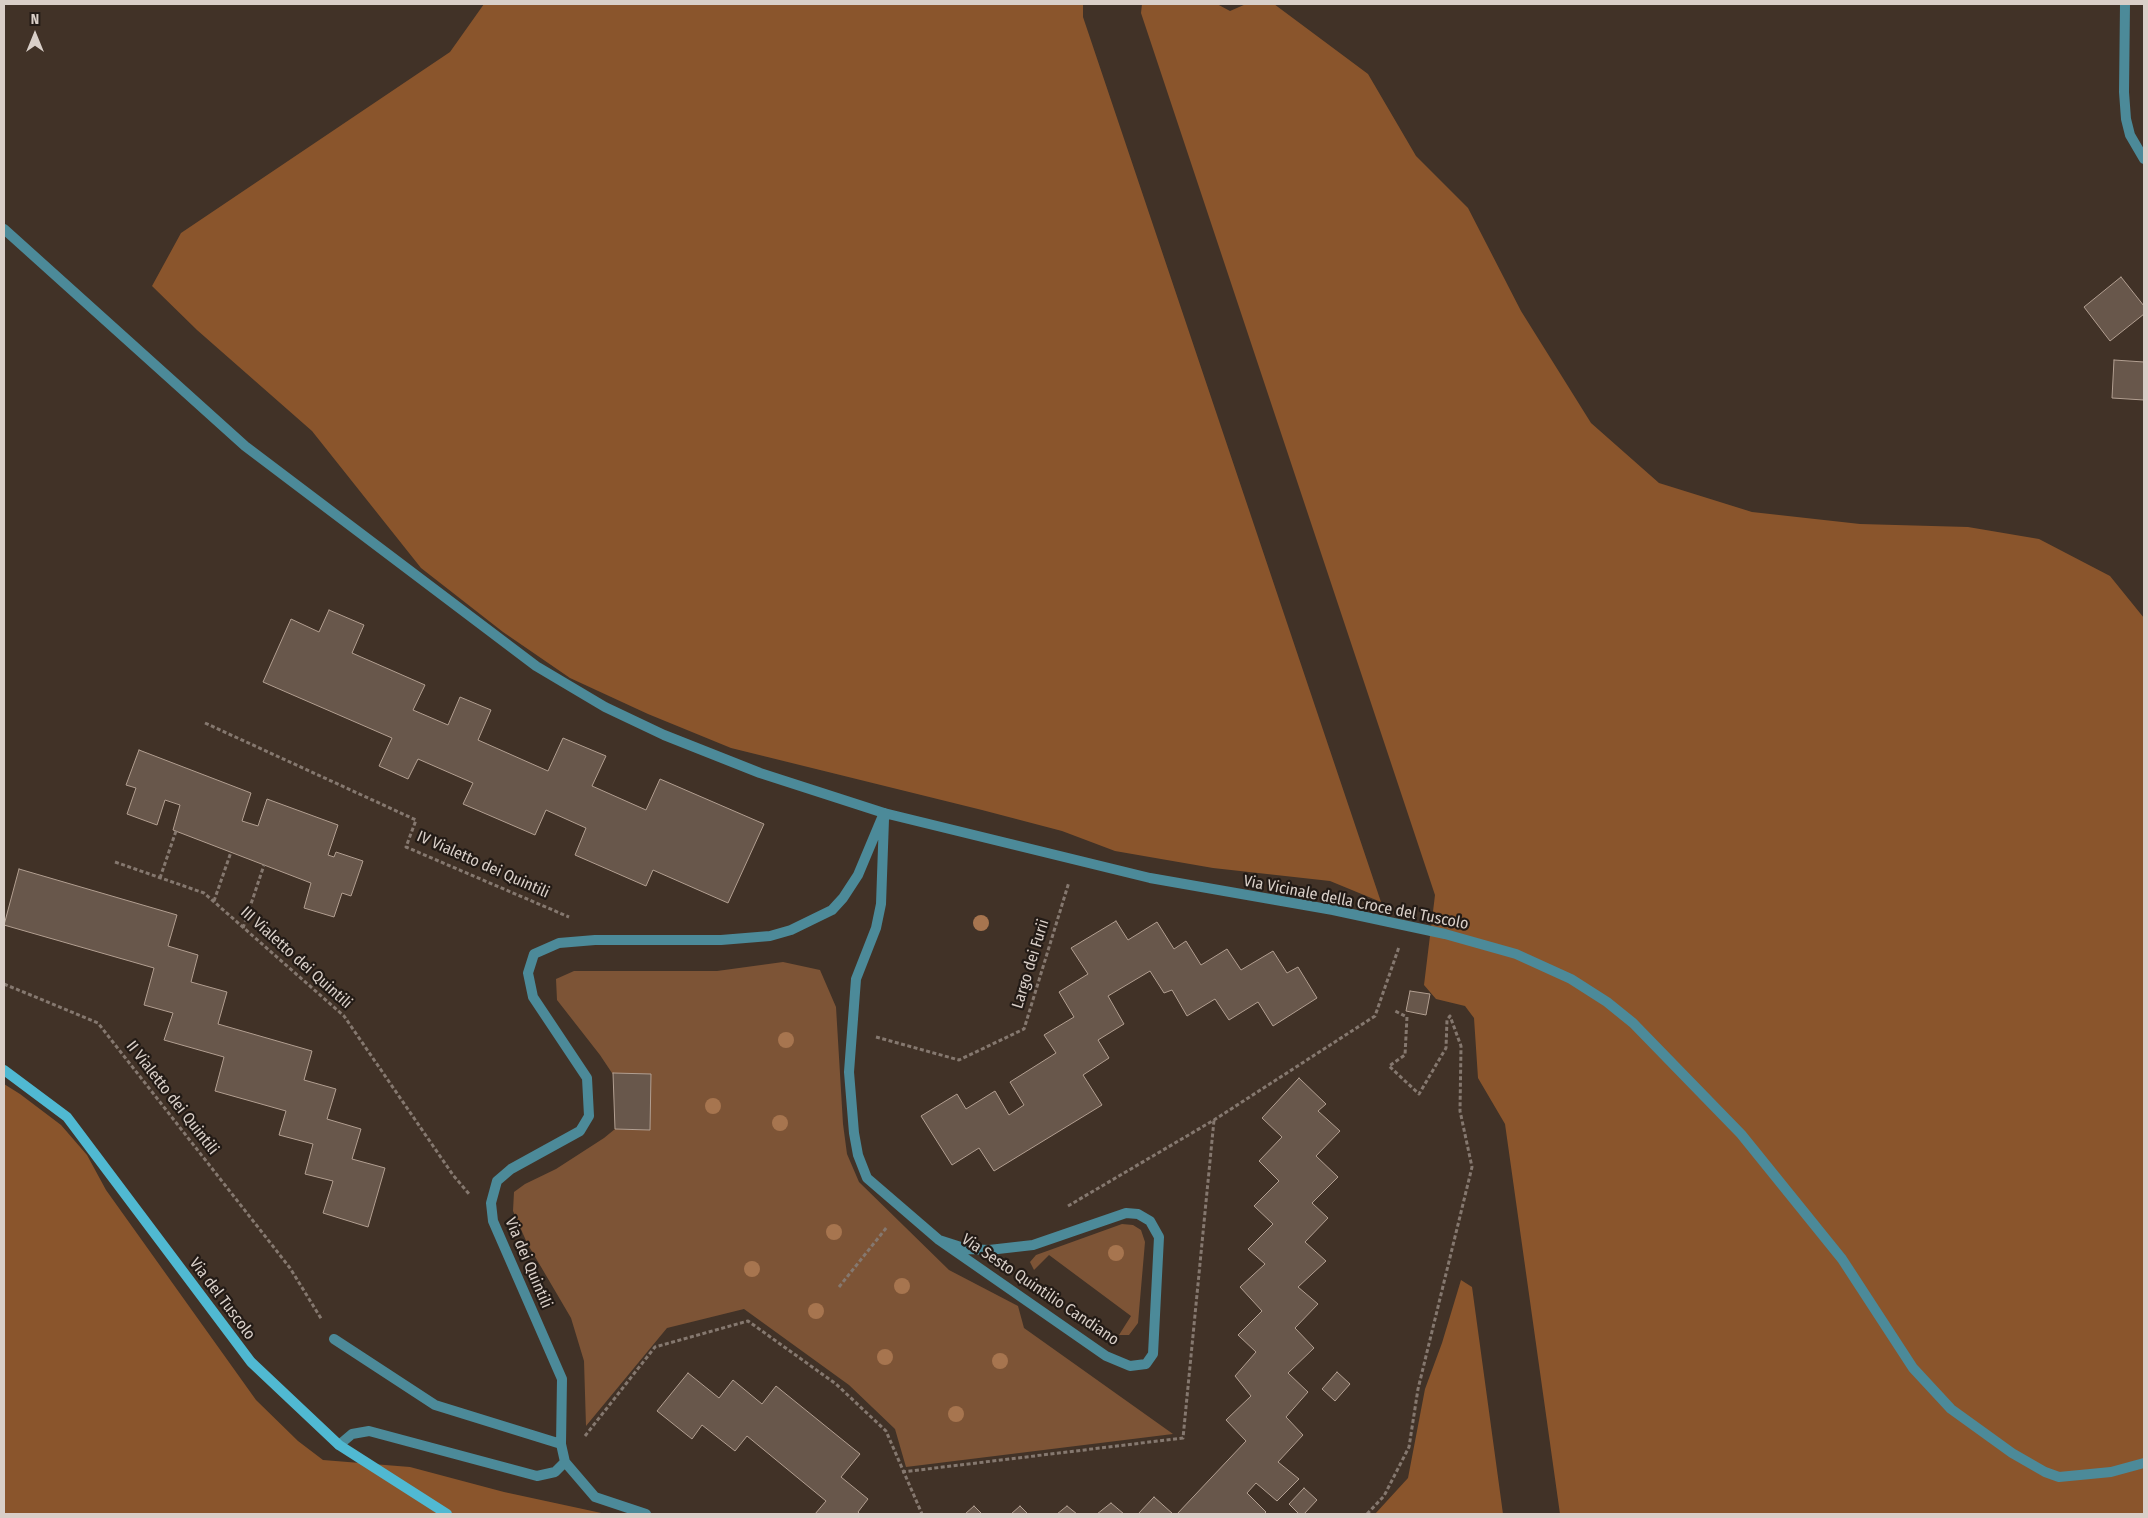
<!DOCTYPE html>
<html>
<head>
<meta charset="utf-8">
<style>
	body { margin:0 }
	#map { position:relative; width:2148px; height:1518px; overflow:hidden; background:#413227; font-family:"Fira Sans Condensed",sans-serif }
	canvas { display:block }
	.frame { position:absolute; inset:0; border:5px solid #d9cfc8; pointer-events:none }
	.north { position:absolute; left:10px; top:10px; width:50px; height:50px; -webkit-text-stroke:4px #231b16; paint-order:stroke; rotate:0deg; font-size:14px; font-weight:700; line-height:20px; text-align:center; color:#d9cfc8 }
	.north::after { content:''; display:block; margin:auto; width:18px; height:22px; background:#d9cfc8; clip-path:polygon(50% 0,100% 100%,50% 72%,0 100%) }
</style>
</head>
<body>
<div id="map">
<canvas width="2148" height="1518"></canvas>
<div class="frame"></div>
<div class="north">N</div>
</div>
<script>
const c = document.querySelector('canvas').getContext('2d');
c.lineJoin = 'round';
function paint(path, color) { c.fillStyle = color; c.fill(path, 'evenodd'); }
const toPath = rows => new Path2D(rows.map(r => 'M' + r).join(''));
function stroke(path, color, width, dash) { c.strokeStyle = color; c.lineWidth = width; c.lineCap = dash ? 'butt' : 'round'; c.setLineDash(dash || []); c.stroke(path); }
function label(font, color, halo, rows, align = 'center') {
  c.font = font + ' "Fira Sans Condensed",sans-serif'; c.lineWidth = 4.5; c.setLineDash([]); c.textBaseline = 'middle'; c.strokeStyle = halo; c.fillStyle = color; for (const [text, x, y, turn = 0] of rows) {
    c.save(); c.translate(x, y); c.rotate((+turn || 0) * Math.PI / 180); c.textAlign = isNaN(turn) ? turn : align; if (halo) c.strokeText(text, 0, 0); c.fillText(text, 0, 0); c.restore();
  }
}
const green = toPath([
	[783,962,820,970,836,1007,843,1124,847,1154,859,1182,949,1270,1018,1306,1024,1328,1173,1434,906,1467,895,1429,849,1385,744,1309,667,1328,586,1426,584,1361,571,1318,527,1243,513,1211,514,1192,525,1184,556,1169,604,1138,615,1129,650,1130,600,1055,557,1000,556,979,574,971,717,971],
	[1122,1224,1133,1225,1141,1230,1145,1242,1138,1323,1129,1335,1119,1335,1131,1316,1049,1255,1034,1270,1030,1262,1036,1255]
]);
const forest = toPath([
	[484,4,1083,4,1083,17,1381,902,1330,881,1213,868,1115,851,1062,831,982,810,731,748,648,714,570,678,503,632,421,568,312,431,197,330,152,286,181,233,450,52],
	[1142,4,1217,4,1230,11,1246,4,1274,4,1368,74,1416,156,1468,208,1521,311,1591,423,1659,483,1752,512,1860,524,1968,527,2039,539,2110,576,2144,618,2144,1514,1560,1514,1505,1124,1478,1078,1474,1018,1465,1006,1436,999,1424,985,1435,895,1141,13],
	[4,1084,20,1094,61,1125,87,1155,106,1190,256,1400,298,1441,323,1460,410,1467,504,1492,606,1514,4,1514],
	[1461,1280,1472,1287,1503,1514,1375,1514,1408,1478,1425,1389,1442,1343]
]);
const building = toPath([
	[2121,277,2144,306,2144,314,2110,341,2084,307,2121,277],
	[2114,360,2144,362,2144,400,2112,398,2114,360],
	[329,610,364,625,352,653,425,685,413,710,448,725,460,697,491,710,478,740,548,771,563,738,606,756,592,786,646,810,660,779,764,824,728,903,653,870,646,886,575,855,586,828,546,810,535,835,463,804,473,783,418,759,408,779,379,766,392,738,263,682,291,619,319,632,329,610],
	[139,750,251,793,242,821,258,826,267,799,338,825,328,855,334,857,336,852,363,861,351,896,342,893,334,917,304,908,311,883,173,830,180,805,165,800,157,825,127,814,136,788,126,785,139,750],
	[19,869,177,915,168,946,198,955,191,982,227,992,218,1024,312,1051,304,1080,336,1089,327,1119,361,1129,352,1159,385,1168,368,1227,323,1213,333,1181,305,1174,313,1144,279,1135,286,1111,215,1091,224,1057,164,1040,173,1013,144,1005,154,968,4,925,19,869],
	[1116,921,1128,940,1157,922,1174,949,1186,941,1201,965,1227,949,1241,970,1273,951,1287,973,1298,967,1317,998,1273,1026,1258,1002,1229,1020,1215,999,1187,1016,1172,990,1164,993,1150,971,1108,996,1124,1024,1098,1040,1109,1058,1083,1075,1102,1105,994,1171,979,1148,952,1165,921,1116,957,1094,966,1109,995,1091,1009,1115,1024,1105,1010,1082,1056,1053,1044,1035,1074,1017,1059,992,1088,974,1071,948,1116,921],
	[1410,991,1430,994,1426,1015,1406,1011,1410,991],
	[613,1073,651,1074,650,1130,615,1129,613,1073],
	[1299,1078,1326,1104,1318,1111,1340,1131,1316,1156,1338,1177,1312,1203,1328,1218,1305,1242,1326,1261,1298,1287,1318,1304,1295,1328,1314,1348,1288,1373,1308,1392,1286,1417,1303,1435,1278,1462,1299,1479,1277,1501,1256,1483,1247,1493,1266,1512,1264,1514,1177,1514,1246,1441,1226,1420,1251,1396,1235,1376,1256,1352,1238,1335,1262,1311,1240,1287,1265,1264,1248,1249,1273,1224,1254,1206,1279,1181,1259,1161,1282,1137,1262,1118,1299,1078],
	[1337,1372,1350,1384,1335,1401,1322,1389,1337,1372],
	[688,1373,719,1398,733,1380,762,1404,776,1386,860,1454,841,1477,868,1499,858,1512,860,1514,815,1514,826,1501,747,1436,735,1451,702,1425,692,1439,657,1411,688,1373],
	[1304,1488,1317,1500,1304,1514,1299,1514,1289,1504,1304,1488],
	[1154,1497,1173,1514,1138,1514,1154,1497],
	[1111,1503,1124,1514,1097,1514,1111,1503],
	[974,1506,982,1514,965,1514,974,1506],
	[1020,1506,1028,1514,1011,1514,1020,1506],
	[1067,1506,1077,1514,1057,1514,1067,1506]
]);
const path = toPath([
	[205,723,416,820,406,847,569,917],
	[115,862,204,893,344,1016,453,1175,469,1194],
	[160,878,176,831],
	[214,901,231,852],
	[243,928,264,865],
	[4,984,98,1023,290,1268,322,1320],
	[876,1037,959,1060,1024,1029,1069,882],
	[1068,1206,1214,1120,1375,1016,1399,947],
	[839,1287,887,1227],
	[585,1436,655,1347,748,1321,836,1384,886,1431,922,1514],
	[902,1472,1183,1438,1214,1120],
	[1367,1514,1384,1496,1409,1447,1418,1389,1472,1167,1460,1111,1461,1046,1450,1016,1447,1020,1446,1048,1419,1094,1389,1066,1405,1055,1407,1017,1395,1011]
]);
const lane = toPath([
	[2125,4,2124,92,2126,119,2130,135,2144,159],
	[4,229,245,446,536,666,605,707,664,735,760,773,884,813]
]);
const street = toPath([
	[884,813,1150,878,1333,910,1445,934,1516,954,1571,979,1607,1002,1633,1023,1741,1134,1842,1259,1913,1368,1951,1409,2012,1453,2045,1472,2059,1477,2111,1472,2144,1463],
	[884,819,881,904,876,928,856,979,849,1072,854,1133,858,1155,867,1178,939,1240,1106,1356,1130,1366,1146,1364,1153,1354,1159,1237,1150,1221,1138,1214,1126,1213,1033,1245,989,1250,967,1249,939,1240],
	[334,1339,435,1405,561,1444],
	[339,1445,352,1434,369,1431,537,1476,555,1472,565,1462,561,1444,562,1379,493,1221,491,1203,497,1181,511,1169,580,1131,589,1116,587,1078,533,997,528,973,534,954,559,943,595,940,721,940,770,936,791,930,832,910,843,898,858,875,884,813],
	[565,1462,595,1497,646,1514]
]);
const secondary = toPath([
	[4,1070,67,1117,251,1362,339,1445,447,1514]
]);
const trees = [
	[981,923],
	[786,1040],
	[713,1106],
	[780,1123],
	[834,1232],
	[1116,1253],
	[752,1269],
	[902,1286],
	[816,1311],
	[885,1357],
	[1000,1361],
	[956,1414]
];
const streetNames = [
	["IV Vialetto dei Quintili",483,865,24],
	["Via Vicinale della Croce del Tuscolo",1356,903,11],
	["III Vialetto dei Quintili",296,958,42],
	["Largo dei Furii",1031,964,-73],
	["II Vialetto dei Quintili",172,1098,52],
	["Via dei Quintili",528,1263,67],
	["Via Sesto Quintilio Candiano",1040,1290,34],
	["Via del Tuscolo",222,1299,53]
];
paint(green, '#7d5436');
paint(forest, '#8a552c');
paint(building, '#68574b');
stroke(building, '#b29f91', 1);
stroke(path, '#85786f', 3, [4, 2.5]);
stroke(lane, '#4c8a99', 10);
stroke(street, '#4c8a99', 10);
stroke(secondary, '#50b9d2', 10);
c.fillStyle = '#a7754f';
for (const [x, y] of trees) { c.beginPath(); c.arc(x, y, 8, 0, 2 * Math.PI); c.fill(); }
label('16px', '#d9cfc8', '#231b16', streetNames);
</script>
</body>
</html>
